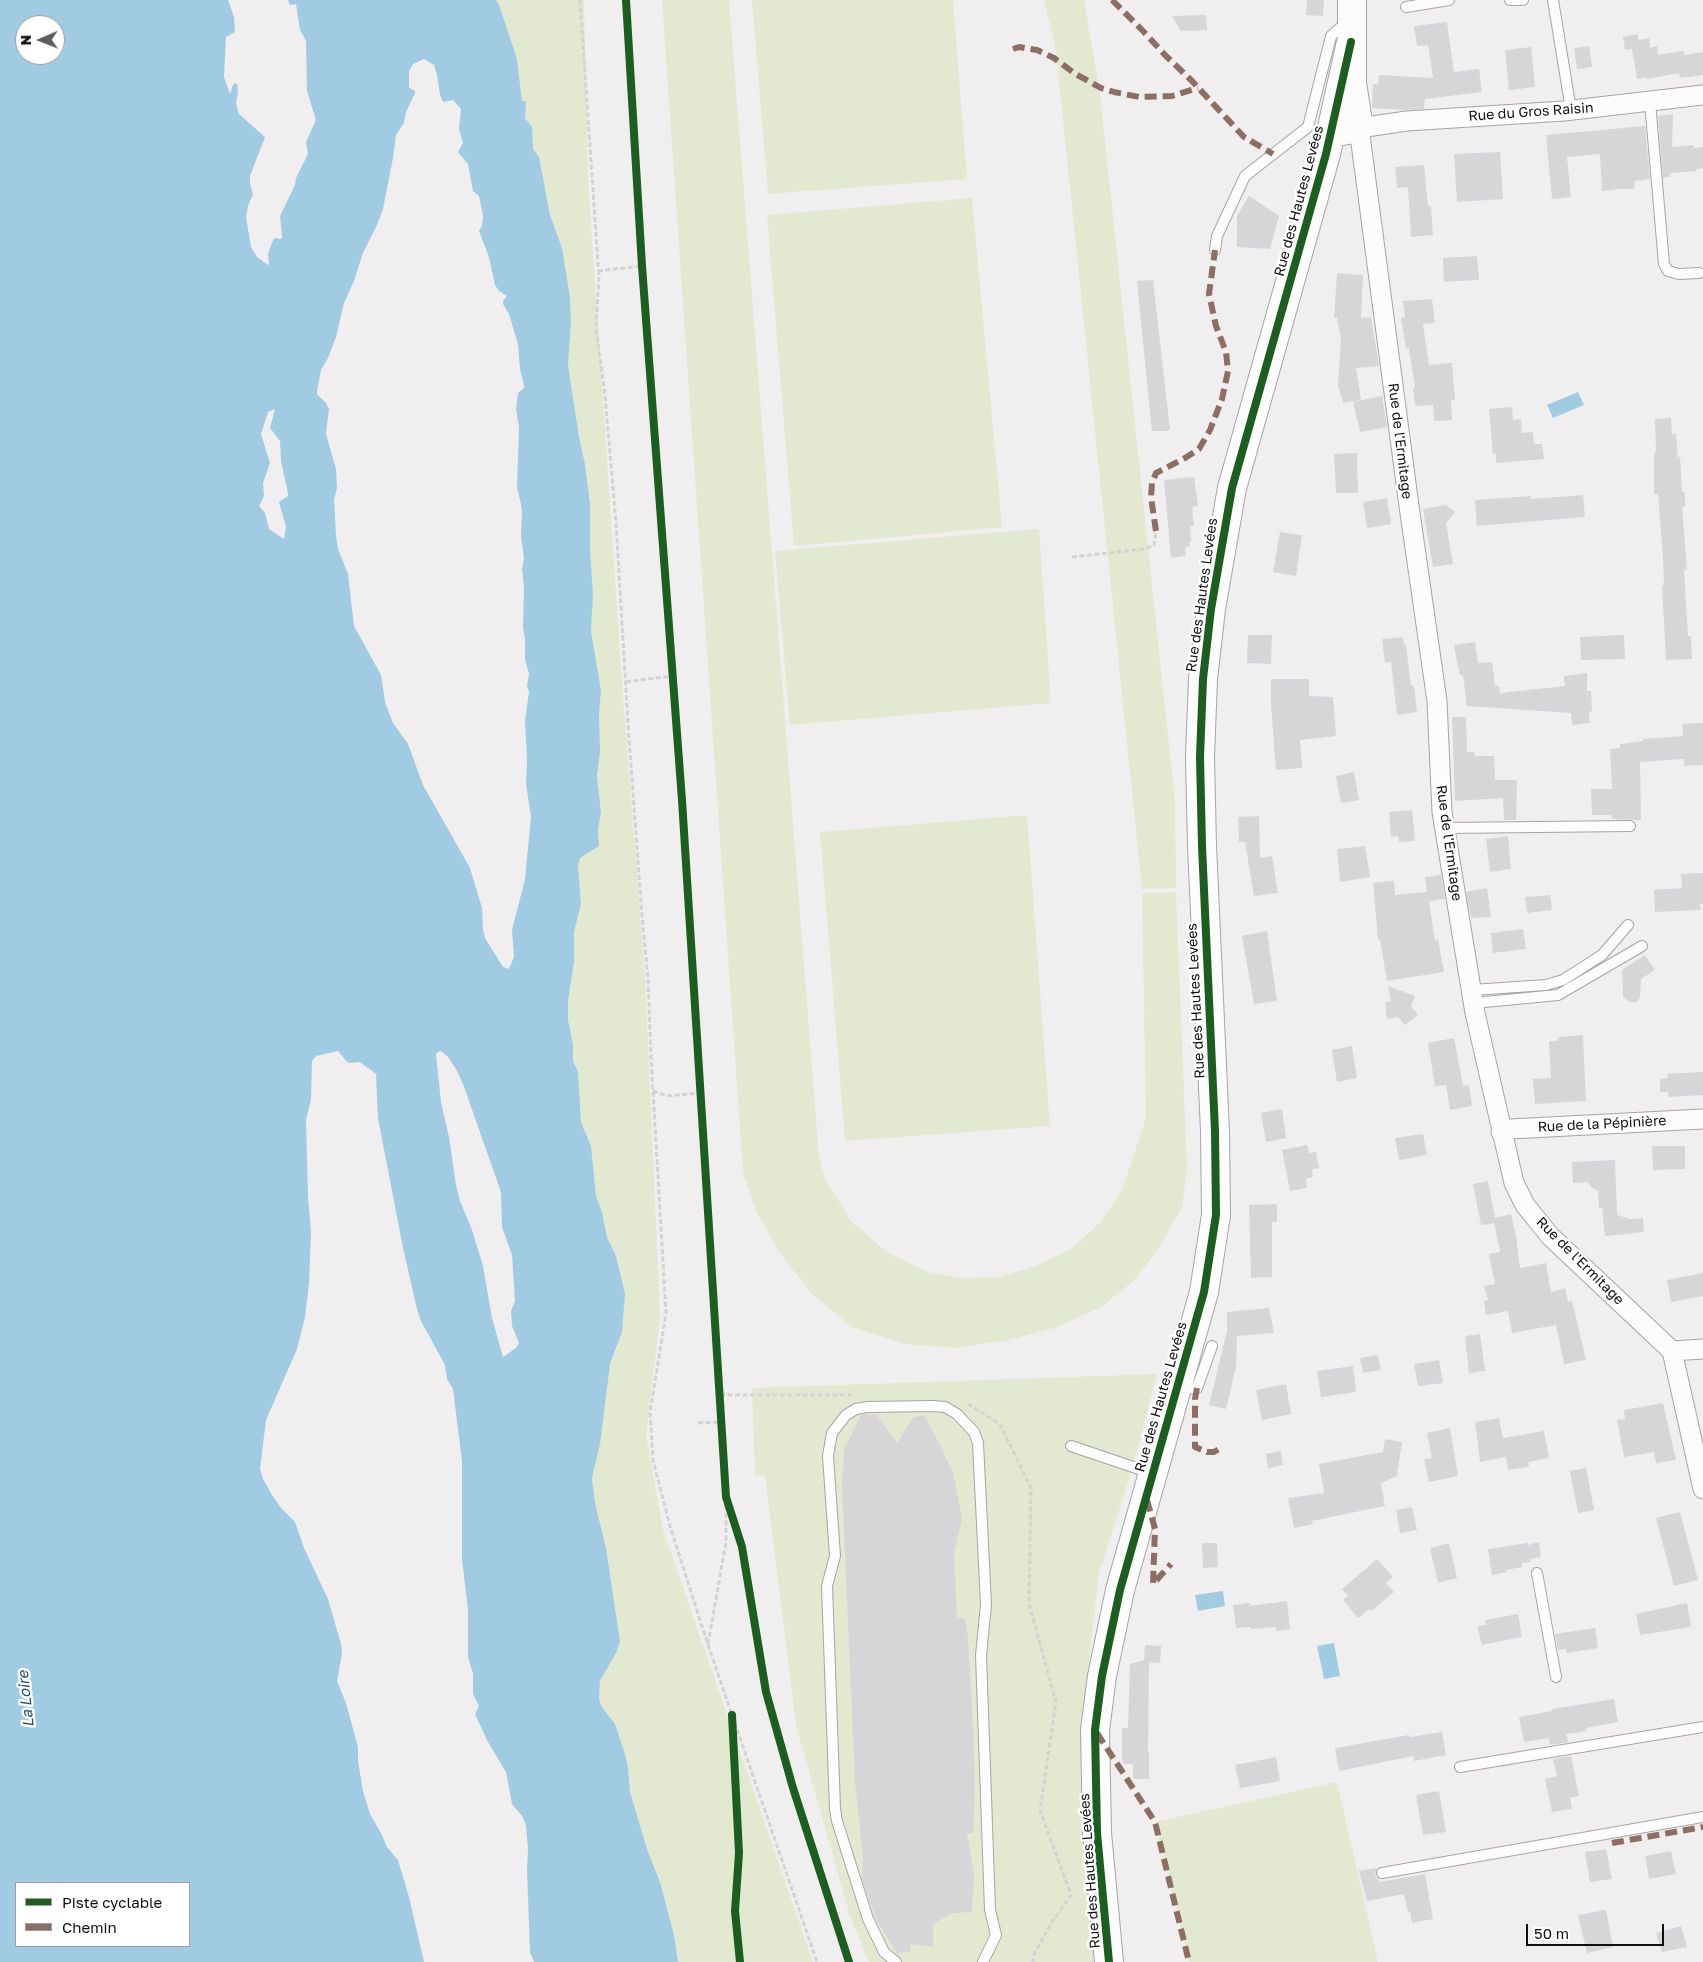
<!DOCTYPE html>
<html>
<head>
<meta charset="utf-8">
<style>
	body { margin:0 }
	#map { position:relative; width:1703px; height:1962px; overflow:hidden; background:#f1eef0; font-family:"Golos Text",sans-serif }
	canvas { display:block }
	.legend { position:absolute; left:15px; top:1882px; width:175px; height:65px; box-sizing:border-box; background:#fff; border:1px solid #9f9f9f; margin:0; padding:6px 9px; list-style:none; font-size:15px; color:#100e0f }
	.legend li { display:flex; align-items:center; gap:10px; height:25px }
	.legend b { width:25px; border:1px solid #9f9f9f }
	.north { position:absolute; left:15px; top:15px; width:50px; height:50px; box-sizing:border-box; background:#fff; border:1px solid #9f9f9f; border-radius:50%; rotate:269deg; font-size:14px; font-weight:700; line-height:20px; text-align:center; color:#100e0f }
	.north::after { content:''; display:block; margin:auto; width:18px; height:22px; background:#5f5c5e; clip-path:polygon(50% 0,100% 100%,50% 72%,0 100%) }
	.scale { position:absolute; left:1526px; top:1924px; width:138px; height:22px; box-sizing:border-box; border:2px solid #100e0f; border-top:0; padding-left:6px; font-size:15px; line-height:18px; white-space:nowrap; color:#100e0f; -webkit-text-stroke:4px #fff; paint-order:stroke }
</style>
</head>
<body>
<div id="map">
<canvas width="1703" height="1962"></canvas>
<ul class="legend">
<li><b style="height:6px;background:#1b5e20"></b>Piste cyclable</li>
<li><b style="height:6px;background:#8d6e63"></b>Chemin</li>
</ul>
<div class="north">N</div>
<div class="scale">50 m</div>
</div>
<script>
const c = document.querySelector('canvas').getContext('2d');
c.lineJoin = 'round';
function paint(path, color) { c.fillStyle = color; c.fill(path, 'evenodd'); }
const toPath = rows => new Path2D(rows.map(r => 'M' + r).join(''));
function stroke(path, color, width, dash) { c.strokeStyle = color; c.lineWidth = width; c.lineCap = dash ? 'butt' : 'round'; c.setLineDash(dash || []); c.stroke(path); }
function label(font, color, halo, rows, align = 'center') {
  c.font = font + ' "Golos Text",sans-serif'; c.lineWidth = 5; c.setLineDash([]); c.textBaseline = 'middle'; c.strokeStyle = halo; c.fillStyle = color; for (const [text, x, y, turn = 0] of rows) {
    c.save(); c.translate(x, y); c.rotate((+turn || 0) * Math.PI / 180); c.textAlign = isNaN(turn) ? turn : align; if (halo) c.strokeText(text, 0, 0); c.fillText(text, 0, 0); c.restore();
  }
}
const green = toPath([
	[496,0,584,0,588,178,622,683,645,976,660,1318,646,1435,663,1530,813,1962,678,1962,674,1935,660,1882,648,1852,630,1792,628,1767,615,1724,602,1707,599,1699,600,1681,617,1651,620,1641,606,1548,595,1503,592,1478,607,1380,610,1364,617,1348,616,1256,607,1237,602,1212,596,1196,591,1146,581,1122,578,1072,573,1061,573,1044,568,1020,568,1001,574,962,574,932,581,904,578,865,580,858,599,846,598,830,601,812,597,777,600,751,599,715,601,690,591,631,593,595,590,549,590,504,585,464,579,437,568,365,571,322,570,297,562,248,550,215,539,157,533,149,532,127,525,118,526,104,522,101,517,59],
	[662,0,729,0,819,1158,825,1179,851,1221,888,1253,928,1272,962,1278,998,1277,1034,1267,1071,1249,1102,1221,1122,1190,1146,1118,1142,893,1176,892,1187,1168,1182,1207,1160,1246,1135,1280,1101,1307,1057,1327,1009,1340,957,1348,904,1344,852,1327,812,1294,782,1256,757,1213,743,1172],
	[752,0,953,0,967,179,768,194],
	[1044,0,1084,0,1100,94,1175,802,1176,888,1142,889,1056,51],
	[972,198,1002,527,794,546,767,215],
	[1039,529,1051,703,790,725,775,551],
	[1027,815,1050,1126,845,1141,820,832],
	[1157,1374,1131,1473,1099,1573,1088,1667,1083,1835,1099,1962,869,1962,850,1916,796,1725,765,1475,755,1476,752,1388],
	[1337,1782,1378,1962,1189,1962,1155,1822]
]);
const water = toPath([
	[0,0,228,0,234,17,235,32,226,37,224,77,230,94,233,85,235,83,237,84,238,91,236,104,239,114,265,137,250,176,250,184,253,194,248,206,246,217,251,247,257,257,268,265,269,263,268,254,273,240,275,238,281,239,282,237,280,216,295,185,296,178,308,154,306,142,316,120,307,91,306,41,300,30,296,4,290,5,288,0,496,0,499,5,517,59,522,101,525,101,526,104,525,118,532,127,533,149,539,157,550,215,562,248,570,297,571,322,568,365,579,437,585,464,590,504,590,549,593,595,591,631,601,690,599,715,600,751,597,777,601,812,598,830,599,846,580,858,578,865,581,904,574,932,574,962,568,1001,568,1020,573,1044,573,1061,578,1072,581,1122,591,1146,596,1196,602,1212,607,1237,616,1256,625,1294,622,1332,610,1364,600,1444,592,1478,595,1503,606,1548,620,1641,617,1651,600,1681,599,1699,602,1707,615,1724,625,1754,628,1767,630,1792,648,1852,660,1882,674,1935,678,1962,534,1962,530,1952,527,1869,528,1850,526,1825,522,1816,512,1804,506,1772,488,1742,475,1714,479,1706,473,1694,473,1674,468,1657,468,1610,462,1559,462,1461,453,1389,447,1379,445,1365,421,1321,417,1309,403,1248,378,1118,376,1074,360,1062,349,1063,347,1062,338,1051,316,1056,312,1061,311,1099,306,1120,308,1197,311,1232,309,1284,305,1317,297,1349,266,1420,260,1469,263,1479,272,1495,281,1508,295,1522,304,1548,328,1599,341,1644,342,1653,337,1681,346,1703,358,1747,358,1761,363,1791,370,1814,381,1833,387,1847,398,1860,409,1897,424,1962,0,1962],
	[25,25,55,25,55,55,25,55],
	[424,59,434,65,437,75,440,95,443,102,453,100,461,109,459,129,463,143,458,152,468,164,473,191,479,196,483,216,482,226,479,231,489,257,495,285,499,291,507,296,503,301,503,304,509,314,518,344,520,369,524,385,524,388,518,393,516,409,519,427,517,487,522,509,521,537,524,558,522,569,524,587,523,628,525,639,525,659,529,674,527,686,529,692,525,721,527,760,526,784,531,817,525,879,512,930,514,957,509,969,503,967,485,938,483,929,482,908,470,868,423,785,408,744,393,723,385,702,381,675,354,626,348,574,338,549,336,535,334,500,337,488,336,469,326,434,329,409,326,403,317,394,317,391,321,370,328,358,336,337,344,303,354,281,363,253,377,225,383,209,393,158,396,135,404,123,406,112,415,93,415,91,409,88,409,71,413,64],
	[275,409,270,428,280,441,281,461,288,493,288,496,279,502,286,527,284,539,269,529,265,513,259,506,264,496,263,483,270,463,261,434,268,412],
	[441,1051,448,1057,456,1069,463,1084,501,1192,502,1227,512,1255,515,1301,511,1311,512,1326,519,1343,516,1348,503,1357,492,1318,483,1266,472,1230,460,1201,456,1185,449,1137,441,1102,436,1054,438,1052],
	[189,1883,189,1946,16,1946,16,1883],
	[1578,392,1584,405,1553,418,1547,405],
	[1223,1591,1225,1606,1198,1611,1195,1595],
	[1334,1643,1340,1676,1324,1679,1317,1646]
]);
const building = toPath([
	[1307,0,1324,0,1323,16,1306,15],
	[1206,15,1207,30,1181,31,1172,16],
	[1447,22,1454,72,1479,69,1482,92,1425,99,1424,109,1406,110,1372,108,1373,84,1378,84,1379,75,1433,78,1428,45,1417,46,1414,26],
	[1638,34,1638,40,1649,38,1650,48,1657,46,1658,55,1684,51,1684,55,1703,52,1703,75,1680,78,1679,73,1646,79,1646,77,1637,79,1632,49,1625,50,1623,37],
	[1589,46,1592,67,1577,69,1574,48],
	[1531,47,1535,87,1509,90,1505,50],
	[1673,114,1672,147,1694,145,1694,148,1703,147,1703,168,1696,169,1696,171,1670,173,1670,177,1663,178,1658,116],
	[1645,126,1650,179,1635,181,1634,189,1619,189,1602,191,1600,154,1567,157,1571,197,1552,199,1546,135],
	[1500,152,1503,199,1457,202,1454,154],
	[1424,165,1428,206,1431,206,1433,235,1411,237,1408,187,1397,188,1395,167],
	[1249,196,1279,216,1270,249,1237,247,1237,216],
	[1477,256,1479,280,1444,282,1443,258],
	[1337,273,1363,275,1361,318,1371,317,1379,366,1356,368,1361,400,1343,403,1338,385,1341,341,1337,317,1334,318],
	[1153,280,1170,430,1166,431,1152,431,1137,281],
	[1432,299,1435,323,1423,324,1429,365,1452,363,1455,400,1451,400,1452,420,1434,421,1433,405,1415,406,1413,389,1415,388,1409,348,1406,348,1401,318,1405,317,1403,301],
	[1382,396,1387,427,1360,432,1353,402],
	[1512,407,1513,420,1521,419,1522,433,1533,432,1534,444,1542,444,1544,459,1496,463,1496,454,1493,454,1489,409],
	[1671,418,1672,434,1676,434,1678,457,1680,457,1682,492,1685,492,1685,507,1682,507,1687,570,1684,570,1688,636,1691,636,1692,659,1666,660,1662,585,1664,585,1663,557,1658,494,1654,494,1654,453,1656,452,1655,419],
	[1357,453,1358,493,1336,493,1334,454],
	[1194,477,1198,506,1192,507,1194,526,1190,526,1191,542,1189,542,1190,546,1185,547,1186,556,1171,558,1164,480],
	[1583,495,1585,517,1477,526,1475,500,1531,496,1531,499],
	[1387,498,1391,524,1367,528,1363,502],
	[1446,505,1455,512,1446,523,1453,564,1433,567,1423,509],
	[1280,532,1302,535,1296,576,1273,572],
	[1248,635,1272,635,1271,664,1247,663],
	[1624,635,1625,659,1581,660,1580,637],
	[1403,637,1404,645,1406,645,1411,686,1414,686,1417,712,1397,715,1391,662,1385,663,1382,639],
	[1475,642,1478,663,1492,662,1495,686,1499,686,1500,693,1565,686,1564,676,1587,673,1587,691,1591,691,1592,711,1589,712,1590,723,1572,725,1571,713,1467,706,1463,675,1460,675,1459,668,1458,668,1454,645],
	[1271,679,1309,679,1309,696,1333,697,1336,736,1300,740,1302,768,1276,770,1271,705],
	[1452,717,1466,717,1467,752,1474,752,1475,756,1494,756,1495,780,1517,780,1516,820,1504,820,1503,798,1455,801],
	[1703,723,1703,765,1684,766,1684,759,1640,762,1641,820,1612,819,1611,815,1592,815,1591,789,1612,789,1610,749,1620,748,1620,744,1643,741,1643,739,1683,736,1682,724],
	[1354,772,1359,800,1341,803,1336,776],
	[1412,810,1415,841,1399,842,1398,836,1391,837,1389,812],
	[1259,816,1260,858,1272,856,1278,893,1254,896,1245,842,1239,842,1238,817],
	[1508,836,1511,869,1490,872,1486,839],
	[1365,846,1370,877,1340,882,1337,849],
	[1703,873,1703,904,1700,904,1701,910,1655,912,1654,890,1682,888,1681,874],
	[1441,875,1445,899,1429,901,1435,941,1438,940,1444,972,1387,981,1380,939,1378,939,1373,883,1394,881,1395,895,1427,892,1425,877],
	[1487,888,1491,917,1471,918,1466,892],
	[1550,895,1552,910,1527,913,1525,897],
	[1523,929,1526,949,1493,953,1491,933],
	[1267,931,1277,1001,1254,1004,1242,936],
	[1645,955,1655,970,1641,979,1640,998,1636,1002,1630,1002,1623,997,1622,970],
	[1388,986,1415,996,1411,1006,1418,1015,1405,1025,1398,1017,1387,1019,1385,1002,1391,1001],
	[1583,1035,1586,1101,1535,1104,1533,1079,1551,1078,1549,1041,1558,1041,1558,1037],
	[1454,1038,1463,1086,1469,1085,1472,1106,1450,1110,1446,1085,1435,1086,1428,1043],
	[1352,1046,1357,1078,1337,1082,1332,1050],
	[1703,1072,1703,1095,1669,1097,1668,1092,1660,1092,1660,1079,1668,1078,1667,1074],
	[1282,1109,1286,1138,1266,1142,1261,1113],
	[1423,1134,1427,1155,1399,1160,1395,1138],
	[1307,1145,1309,1153,1316,1152,1319,1168,1312,1169,1313,1177,1306,1179,1307,1188,1290,1191,1282,1150],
	[1652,1146,1685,1146,1685,1169,1653,1170],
	[1615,1160,1617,1215,1630,1219,1643,1218,1644,1232,1605,1236,1602,1208,1599,1208,1598,1191,1592,1188,1588,1182,1573,1183,1572,1162],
	[1488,1181,1495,1218,1511,1214,1516,1236,1520,1268,1546,1263,1551,1292,1565,1288,1568,1302,1572,1301,1586,1360,1564,1364,1556,1325,1512,1333,1508,1311,1486,1315,1484,1301,1488,1300,1484,1286,1495,1284,1489,1254,1500,1252,1494,1223,1481,1225,1473,1184],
	[1277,1204,1277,1222,1272,1222,1272,1277,1251,1278,1249,1205],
	[1703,1273,1703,1296,1671,1302,1667,1280],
	[1269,1308,1274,1333,1237,1336,1236,1367,1226,1409,1209,1405,1227,1331,1227,1312],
	[1480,1334,1485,1371,1469,1373,1465,1336],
	[1378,1355,1381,1370,1363,1373,1360,1358],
	[1439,1360,1443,1383,1418,1386,1414,1364],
	[1353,1366,1356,1392,1321,1397,1317,1371],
	[1286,1384,1291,1414,1262,1420,1256,1390],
	[1663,1403,1676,1460,1656,1463,1654,1452,1624,1457,1617,1420,1625,1419,1624,1410],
	[861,1415,877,1415,897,1443,913,1418,924,1415,943,1450,946,1459,953,1472,962,1519,954,1553,957,1617,965,1618,968,1638,973,1727,975,1782,973,1833,967,1833,974,1874,972,1912,952,1913,933,1924,933,1947,910,1944,911,1951,897,1954,876,1919,862,1879,863,1858,855,1782,842,1486,844,1450],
	[1499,1418,1503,1438,1544,1431,1549,1458,1528,1462,1529,1467,1508,1470,1506,1457,1480,1462,1475,1422],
	[1450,1428,1458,1476,1429,1482,1424,1459,1432,1458,1427,1433],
	[1385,1439,1402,1442,1397,1476,1381,1483,1385,1506,1312,1521,1313,1524,1294,1528,1288,1498,1324,1493,1319,1464,1383,1452],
	[1281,1451,1283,1465,1268,1468,1266,1454],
	[1586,1468,1594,1510,1578,1513,1570,1471],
	[1412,1507,1417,1530,1400,1533,1396,1510],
	[1680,1512,1698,1580,1674,1586,1656,1518],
	[1539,1542,1541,1557,1530,1559,1531,1562,1522,1563,1522,1567,1506,1570,1507,1572,1492,1575,1488,1549,1528,1543,1528,1545],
	[1202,1543,1217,1543,1218,1567,1203,1568],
	[1449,1543,1457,1578,1438,1583,1430,1548],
	[1377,1559,1393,1577,1386,1583,1394,1592,1371,1611,1369,1609,1358,1618,1343,1600,1348,1596,1342,1589],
	[1287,1601,1290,1629,1276,1631,1276,1627,1251,1629,1251,1627,1236,1628,1233,1605,1250,1603,1250,1606],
	[1687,1603,1691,1627,1640,1635,1636,1614],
	[1518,1614,1522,1637,1482,1645,1477,1626,1486,1625,1485,1620],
	[1595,1628,1598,1648,1567,1653,1566,1649,1558,1650,1555,1634],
	[1145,1645,1161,1646,1160,1663,1149,1662,1148,1752,1149,1752,1149,1779,1133,1779,1133,1764,1124,1764,1122,1759,1122,1728,1128,1728,1130,1664,1144,1660],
	[1614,1699,1618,1722,1586,1728,1587,1731,1566,1734,1568,1742,1550,1745,1549,1738,1524,1742,1519,1717,1552,1711,1552,1709],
	[1442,1732,1446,1755,1414,1761,1413,1756,1339,1771,1335,1748,1409,1735,1410,1737],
	[1571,1756,1579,1796,1570,1798,1572,1809,1552,1812,1545,1779,1557,1776,1553,1759],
	[1276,1757,1280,1781,1240,1788,1235,1765],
	[1439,1791,1446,1832,1423,1835,1416,1795],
	[1606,1849,1612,1879,1590,1882,1585,1852],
	[1671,1851,1676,1874,1649,1879,1645,1856],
	[1377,1868,1375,1875,1380,1882,1425,1874,1433,1919,1412,1923,1410,1911,1408,1912,1404,1894,1367,1901,1359,1871],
	[1606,1910,1613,1947,1587,1953,1578,1915],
	[1681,1926,1687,1947,1662,1952,1656,1933]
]);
const path = toPath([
	[580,0,599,278,596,327,605,395,616,523,628,724,642,916,648,979,651,1057,666,1313,650,1413,653,1460,670,1526,708,1645,817,1962],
	[598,271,642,266],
	[1072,557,1144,549,1154,545,1156,531],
	[626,682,672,676],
	[653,1091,667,1096,700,1093],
	[720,1395,851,1395],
	[968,1404,1000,1424,1031,1488,1029,1604,1056,1702,1040,1810,1071,1895,1052,1922,1034,1954,1033,1962],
	[698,1423,721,1422],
	[708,1644,726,1542,726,1497],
	[732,1721,739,1853,735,1911,740,1962]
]);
const lane = toPath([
	[1510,0,1523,0],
	[1553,0,1571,110],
	[1406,7,1449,0],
	[1650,102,1664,264,1668,271,1679,274,1699,273],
	[1215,250,1217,236,1245,176,1308,127,1331,36,1347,22],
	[1445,828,1630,826],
	[1472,990,1546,985,1563,980,1602,955,1628,925],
	[1474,1003,1558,995,1642,946],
	[1180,1389,1197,1388,1212,1346],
	[1071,1446,1151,1473],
	[1537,1573,1556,1677],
	[1460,1767,1703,1727],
	[1382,1873,1703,1817],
	[896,1962,884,1952,868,1919,837,1821,835,1809,827,1586,835,1556,828,1456,832,1433,846,1415,856,1409,868,1407,933,1406,945,1407,957,1414,974,1432,978,1443,986,1605,981,1655,990,1910,996,1935,983,1962]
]);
const street = toPath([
	[1703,95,1564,111,1407,121,1359,128,1409,506,1437,701,1442,812,1475,1013,1514,1183,1525,1205,1550,1236,1672,1351,1703,1489],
	[1501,1132,1510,1129,1703,1119],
	[1672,1351,1703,1349]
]);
const secondary = toPath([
	[1331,133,1359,128,1352,83,1352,0],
	[1109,1962,1097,1833,1095,1730,1102,1676,1120,1590,1204,1292,1216,1215,1215,1131,1202,846,1200,757,1203,679,1211,609,1232,488,1326,154,1351,42]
]);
const quiet = toPath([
	[1112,0,1143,31,1165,55,1192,81,1244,137,1273,154],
	[1013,49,1019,47,1037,50,1054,58,1074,73,1101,88,1114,92,1139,97,1172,96,1198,88],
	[1156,531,1151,497,1152,483,1156,473,1185,458,1199,449,1210,430,1222,399,1228,371,1226,352,1216,326,1209,294,1215,250],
	[1197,1388,1195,1399,1195,1447,1207,1452,1214,1452,1219,1449],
	[1147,1500,1155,1529,1153,1584,1171,1564],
	[1097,1733,1155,1822,1189,1962],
	[1612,1843,1703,1827]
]);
const cycleway = toPath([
	[626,0,642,266,682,800,726,1497,742,1547,766,1692,793,1788,849,1962],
	[732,1715,739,1853,735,1911,740,1962],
	[1109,1962,1097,1833,1095,1730,1102,1676,1120,1590,1204,1292,1216,1215,1215,1131,1202,846,1200,757,1203,679,1211,609,1232,488,1326,154,1351,42]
]);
const streetNames = [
	["Rue du Gros Raisin",1531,112,-4],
	["Rue des Hautes Levées",1299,201,-75],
	["Rue de l'Ermitage",1400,441,83],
	["Rue des Hautes Levées",1202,595,-82],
	["Rue de l'Ermitage",1449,843,82],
	["Rue des Hautes Levées",1196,1001,-93],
	["Rue de la Pépinière",1602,1124,-3],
	["Rue de l'Ermitage",1580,1261,45],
	["Rue des Hautes Levées",1161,1397,-74],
	["Rue des Hautes Levées",1090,1871,-94]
];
const waterNames = [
	["La Loire",26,1699,-96]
];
paint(green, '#e3e8d1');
paint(water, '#a1cbe2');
paint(building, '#d7d5d7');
stroke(lane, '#a6a4a6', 12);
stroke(street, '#a6a4a6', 21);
stroke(secondary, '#a6a4a6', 30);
stroke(path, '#d3d3d3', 3, [5, 2.5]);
stroke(lane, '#fdfcfd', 10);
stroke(street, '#fdfcfd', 19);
stroke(secondary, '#fdfcfd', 28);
stroke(quiet, '#8d6e63', 6, [12, 6]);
stroke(cycleway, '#1b5e20', 8);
label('14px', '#100e0f', '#fff', streetNames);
label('italic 15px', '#215269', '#fff', waterNames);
</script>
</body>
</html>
